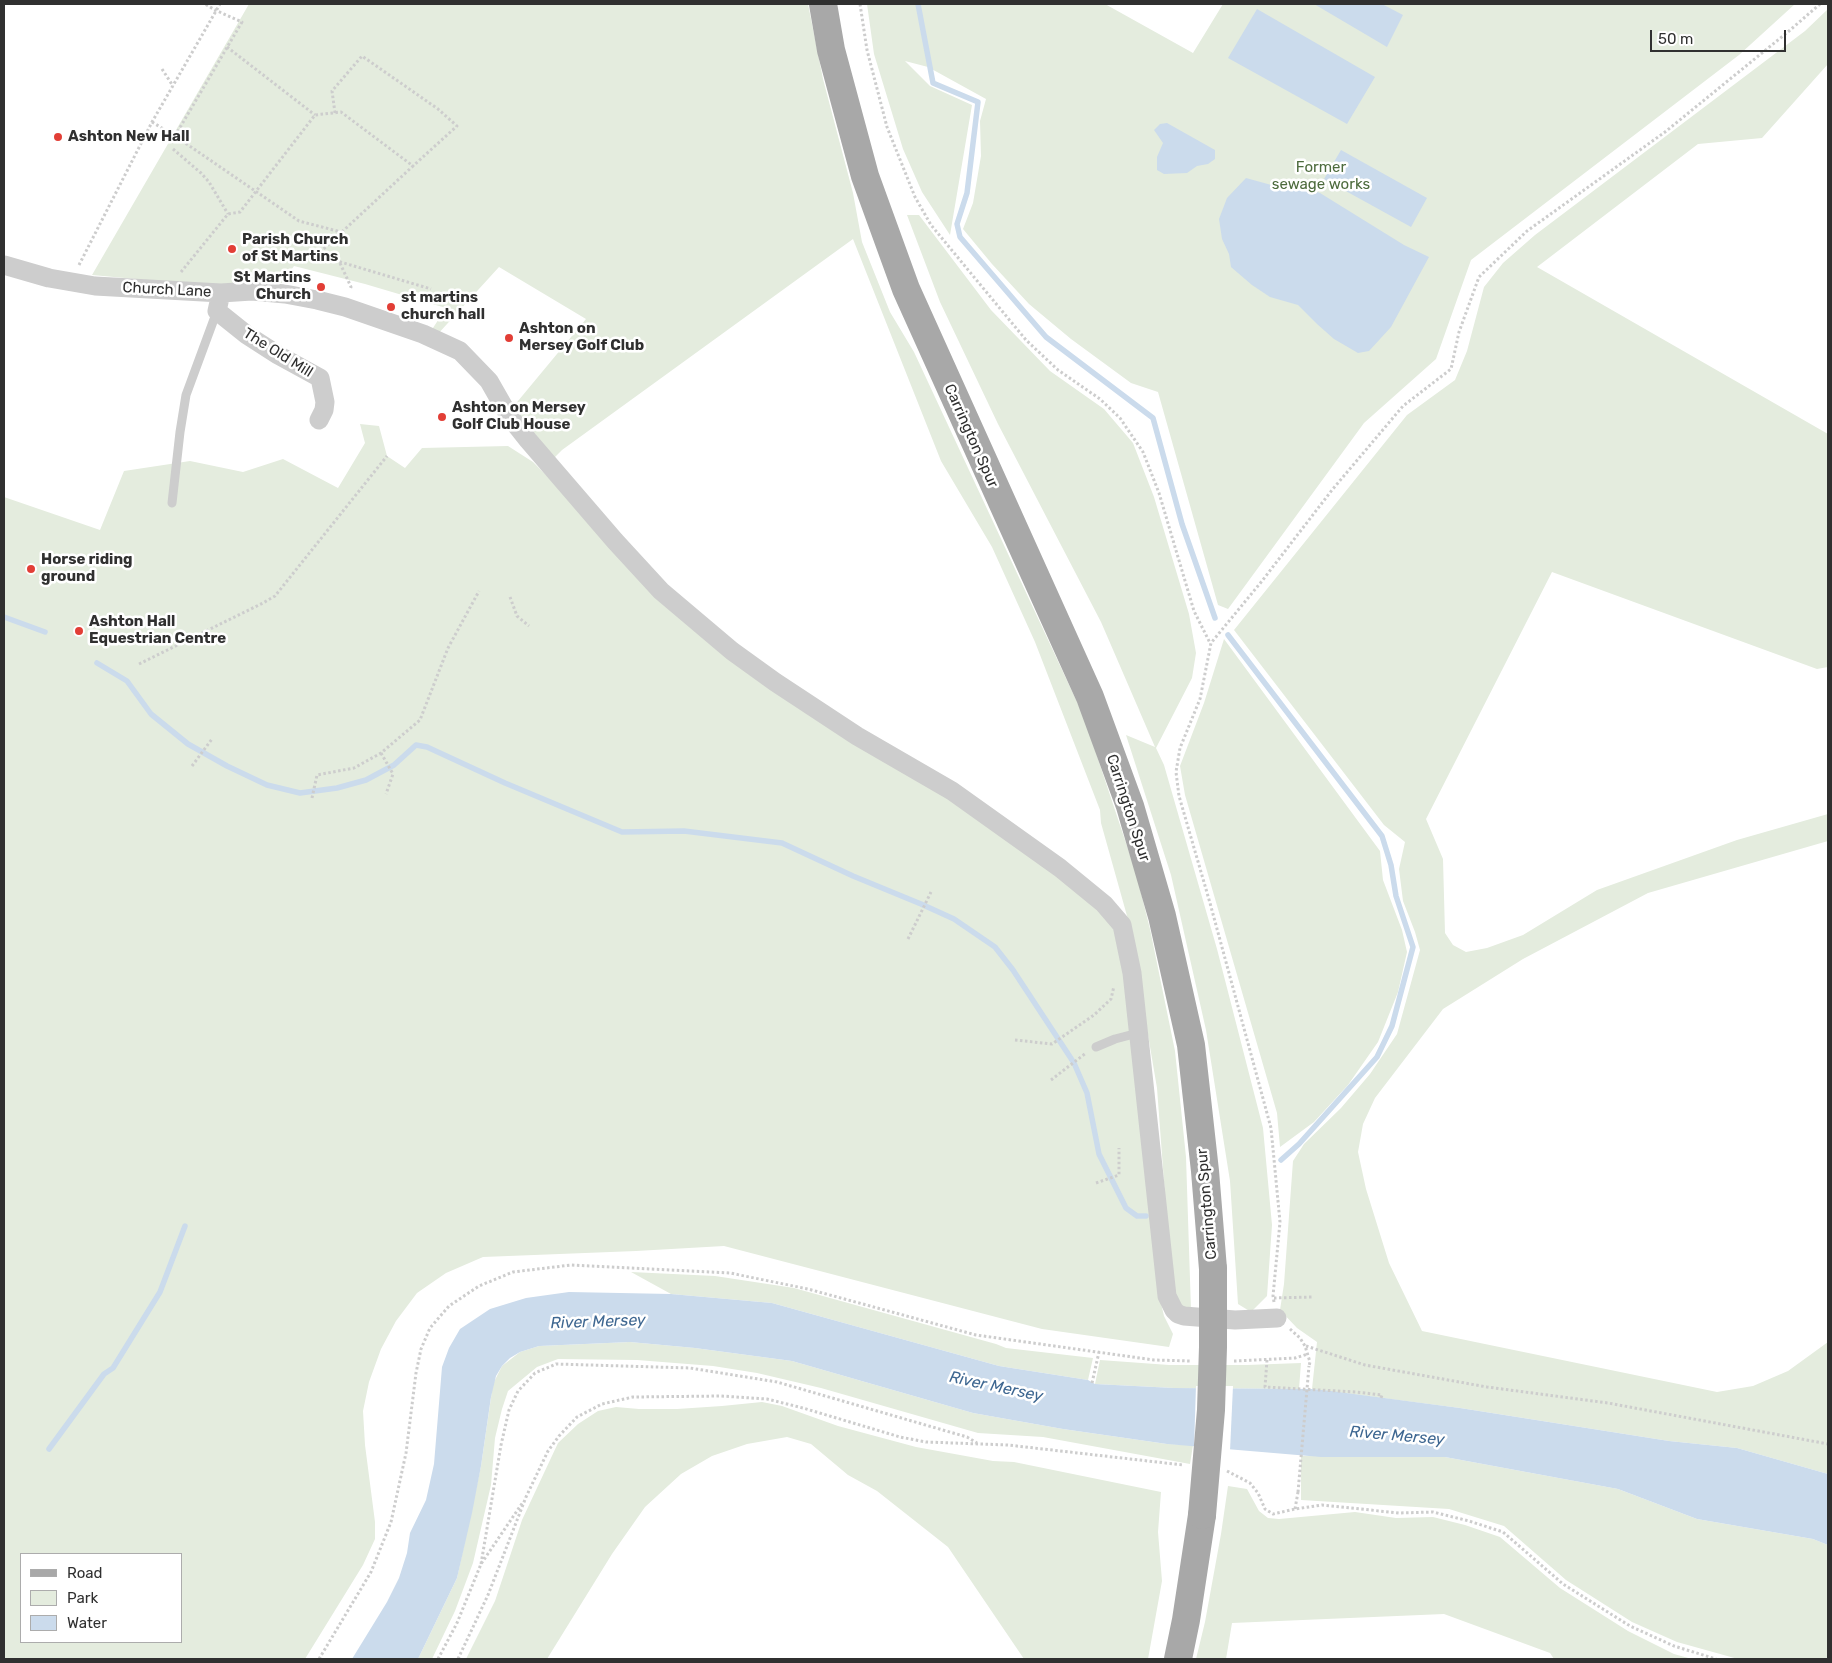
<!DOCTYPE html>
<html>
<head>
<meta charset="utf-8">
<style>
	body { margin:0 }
	#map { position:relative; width:1832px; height:1663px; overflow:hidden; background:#fff; font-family:Rubik,sans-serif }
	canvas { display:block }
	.frame { position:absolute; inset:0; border:5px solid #303030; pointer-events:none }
	.legend { position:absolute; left:20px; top:1553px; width:162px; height:90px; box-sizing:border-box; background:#fff; border:1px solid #acacac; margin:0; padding:6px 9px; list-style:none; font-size:15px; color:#303030 }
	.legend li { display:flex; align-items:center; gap:10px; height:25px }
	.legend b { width:25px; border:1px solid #acacac }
	.scale { position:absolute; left:1650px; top:30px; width:136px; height:22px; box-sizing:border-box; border:2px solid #303030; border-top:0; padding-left:6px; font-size:15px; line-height:18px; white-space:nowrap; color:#303030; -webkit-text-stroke:4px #fff; paint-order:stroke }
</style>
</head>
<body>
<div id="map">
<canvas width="1832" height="1663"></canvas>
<div class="frame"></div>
<ul class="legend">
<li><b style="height:6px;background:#a8a8a8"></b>Road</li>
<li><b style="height:14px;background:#e4ecde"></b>Park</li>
<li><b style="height:14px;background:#cbdbec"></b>Water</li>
</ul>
<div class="scale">50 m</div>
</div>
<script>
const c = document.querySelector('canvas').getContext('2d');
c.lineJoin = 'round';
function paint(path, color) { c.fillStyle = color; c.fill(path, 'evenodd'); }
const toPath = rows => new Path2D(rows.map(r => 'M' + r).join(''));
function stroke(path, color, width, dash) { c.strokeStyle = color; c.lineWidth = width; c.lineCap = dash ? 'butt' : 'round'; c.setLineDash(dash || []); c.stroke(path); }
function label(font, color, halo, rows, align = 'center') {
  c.font = font + ' Rubik,sans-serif'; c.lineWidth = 5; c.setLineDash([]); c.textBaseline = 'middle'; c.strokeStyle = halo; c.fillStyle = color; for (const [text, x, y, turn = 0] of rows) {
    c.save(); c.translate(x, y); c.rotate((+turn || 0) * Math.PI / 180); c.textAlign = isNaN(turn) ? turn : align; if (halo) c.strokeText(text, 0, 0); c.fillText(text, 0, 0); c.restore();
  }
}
const green = toPath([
	[249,4,808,4,823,79,853,193,862,242,890,312,914,352,1084,717,1136,873,1150,929,1175,1051,1186,1157,1191,1310,1179,1304,1172,1289,1157,1088,1129,923,1101,823,1100,810,1035,642,992,547,941,461,853,239,562,450,553,459,513,407,586,319,499,267,437,335,431,331,446,308,365,284,294,266,282,283,223,287,92,275],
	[867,4,1105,4,1193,53,1223,4,1795,4,1739,55,1471,260,1436,359,1364,423,1228,609,1218,605,1158,392,1131,383,1071,339,1029,304,992,264,963,229,973,203,981,156,980,121,986,99,928,67,905,61,930,86,972,105,950,235,922,192,903,149,874,54],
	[1828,9,1828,64,1762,138,1698,144,1537,267,1828,434,1828,667,1817,669,1552,572,1426,819,1443,859,1445,933,1453,945,1466,952,1487,948,1523,935,1597,890,1737,840,1828,814,1828,841,1648,893,1523,959,1443,1009,1375,1098,1363,1124,1358,1152,1366,1189,1389,1263,1422,1331,1717,1392,1753,1386,1788,1371,1828,1342,1828,1474,1737,1448,1669,1441,1460,1408,1312,1389,1317,1342,1297,1328,1280,1310,1284,1284,1293,1161,1304,1144,1341,1108,1370,1074,1397,1034,1420,950,1415,932,1403,901,1399,869,1405,842,1384,825,1234,630,1407,415,1455,380,1467,351,1484,287,1503,263,1535,235,1805,31],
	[907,215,919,215,991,310,1050,371,1104,409,1133,443,1154,497,1189,614,1196,653,1192,678,1156,748,1164,765,1217,949,1263,1128,1272,1225,1267,1296,1251,1312,1238,1304,1230,1181,1206,1030,1171,875,1126,735,1155,747,1101,622,998,424,940,302],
	[360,424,379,426,387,456,405,468,422,448,508,446,533,462,568,497,663,598,946,795,1098,907,1117,934,1127,974,1159,1295,1164,1316,1173,1334,1169,1347,1042,1329,724,1246,636,1251,483,1257,446,1273,417,1293,396,1321,381,1349,369,1382,363,1411,365,1445,375,1522,375,1539,363,1565,305,1659,4,1659,4,497,100,530,124,471,190,461,243,472,283,459,338,488,365,443],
	[21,1554,181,1554,181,1642,21,1642],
	[1224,639,1380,851,1383,880,1402,930,1407,952,1398,992,1378,1042,1348,1085,1314,1122,1280,1147,1277,1113,1185,795,1180,766,1204,703],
	[631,1272,715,1276,794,1288,996,1344,1006,1348,1093,1358,1088,1380,999,1366,772,1303,671,1294],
	[630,1342,695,1348,792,1361,973,1413,1063,1429,1167,1444,1193,1445,1190,1464,1043,1437,978,1433,821,1388,757,1373,713,1366,637,1360,558,1359,537,1367,508,1391,502,1409,495,1438,491,1485,473,1563,455,1611,432,1659,418,1659,457,1578,481,1466,493,1384,502,1366,520,1352,539,1346],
	[1100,1360,1169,1365,1247,1365,1301,1363,1299,1389,1174,1388,1095,1384],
	[762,1402,782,1406,838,1426,916,1447,993,1461,1014,1462,1161,1492,1158,1532,1162,1581,1148,1659,1024,1659,948,1547,877,1491,848,1475,811,1444,787,1437,747,1444,712,1456,681,1474,645,1507,612,1554,547,1659,466,1659,495,1601,522,1520,558,1443,578,1424,598,1411,616,1407,639,1409,677,1409,722,1406],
	[1301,1456,1445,1457,1618,1489,1697,1519,1813,1539,1828,1545,1828,1659,1738,1659,1677,1642,1632,1622,1566,1580,1504,1526,1449,1509,1301,1500],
	[1228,1486,1247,1489,1259,1511,1268,1518,1279,1519,1355,1512,1396,1518,1433,1517,1465,1525,1500,1537,1560,1588,1628,1631,1674,1654,1692,1659,1554,1659,1550,1653,1444,1614,1232,1623,1226,1659,1196,1659,1205,1622,1221,1534]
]);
const water = toPath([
	[1314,4,1382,4,1403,15,1387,47],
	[1257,9,1375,77,1347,124,1228,58],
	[1167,123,1215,150,1215,159,1208,164,1197,166,1187,173,1164,174,1157,170,1157,157,1163,143,1154,130,1160,124],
	[1341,150,1427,198,1411,227,1324,179],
	[1246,178,1275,186,1286,181,1320,193,1404,245,1429,257,1391,327,1369,351,1358,353,1334,339,1317,324,1298,305,1270,297,1252,285,1231,267,1229,254,1222,239,1219,219,1227,198],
	[569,1292,671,1294,772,1303,999,1366,1088,1380,1095,1384,1174,1388,1312,1389,1331,1391,1460,1408,1669,1441,1737,1448,1828,1474,1828,1545,1813,1539,1697,1519,1618,1489,1445,1457,1321,1457,1167,1444,1063,1429,973,1413,792,1361,695,1348,630,1342,539,1346,520,1352,510,1358,502,1366,496,1376,491,1397,481,1466,472,1513,457,1578,418,1659,352,1659,387,1602,399,1578,407,1553,410,1533,426,1500,434,1464,442,1367,449,1348,460,1329,490,1309,526,1298]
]);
const pier = toPath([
	[1196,1386,1233,1386,1230,1451,1194,1448]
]);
const stream = toPath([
	[918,4,933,83,978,102,967,193,957,224,960,237,1046,337,1153,418,1182,524,1215,618],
	[4,617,45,632],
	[1228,635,1382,836,1391,865,1396,896,1413,947,1392,1026,1377,1057,1299,1144,1281,1160],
	[97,663,127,681,151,714,188,744,227,766,267,785,300,793,337,788,366,780,394,765,416,745,427,747,505,783,622,832,684,831,782,843,853,876,921,904,954,919,995,947,1013,970,1074,1063,1087,1093,1099,1154,1126,1208,1137,1216,1146,1216],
	[49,1449,104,1374,113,1368,160,1292,185,1226]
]);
const path = toPath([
	[860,4,867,50,887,127,915,197,931,225,1026,340,1058,370,1100,399,1120,418,1143,452,1159,493,1194,611,1210,643],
	[227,47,315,115],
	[162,69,173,86],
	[335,113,332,91,362,56,438,109,457,126,413,166],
	[152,122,175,136,299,221,341,232],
	[175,136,242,22,215,10,205,4],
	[173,149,201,173,209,182,228,214],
	[340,263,351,287,350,290],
	[79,265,152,122,220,4],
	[181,272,228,214,240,212,315,115,341,112,413,166,317,255,431,289],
	[510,597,517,616,529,626],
	[139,664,263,603,275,596,387,456],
	[381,753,393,774,386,794],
	[192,766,212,739],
	[312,798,317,775,354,768,381,753,420,720,448,648,479,591],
	[908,939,931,892],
	[1015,1040,1052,1044,1094,1015,1111,999,1114,986],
	[1051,1080,1086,1053],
	[1096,1183,1119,1175,1119,1148],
	[1274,1298,1312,1297],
	[1274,1302,1273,1296,1280,1222,1271,1128,1210,903,1179,796,1176,772,1180,748,1200,699,1211,643,1262,581,1332,490,1403,406,1451,369,1459,332,1479,277,1527,231,1665,132,1789,31,1820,4],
	[1290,1329,1300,1338,1305,1346,1310,1362,1309,1366],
	[1306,1346,1365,1365,1487,1387,1608,1403,1828,1444],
	[1267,1360,1265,1387,1356,1392,1382,1395,1381,1398],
	[1234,1361,1295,1358,1308,1354],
	[1092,1383,1099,1352],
	[1227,1471,1250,1483,1258,1493,1265,1509,1273,1514,1295,1509,1322,1505,1399,1513,1433,1512,1469,1521,1503,1532,1563,1584,1630,1626,1674,1646,1716,1659],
	[1295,1509,1298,1492],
	[481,1564,501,1445,509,1410,518,1391,535,1373,556,1364,690,1368,777,1382,967,1437,977,1443],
	[319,1659,371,1572,391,1522,406,1453,416,1373,421,1349,430,1328,449,1306,479,1286,513,1272,571,1265,730,1273,808,1289,976,1335,1154,1360,1191,1361],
	[438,1659,457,1623,481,1564,523,1502],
	[458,1659,488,1595,526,1497,548,1451,559,1436,577,1417,602,1404,633,1397,721,1396,767,1399,803,1408,900,1437,926,1442,1008,1445,1183,1465]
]);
const service = toPath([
	[172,503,180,432,186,395,217,311],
	[1096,1047,1115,1039,1138,1033]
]);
const minor = toPath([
	[4,265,49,278,95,286,221,293,252,291,285,294,317,300,345,307,423,334,460,351,489,381,509,416,528,440,615,541,661,591,732,651,775,682,857,736,952,791,1060,868,1104,904,1122,925,1132,973,1167,1296,1174,1310,1178,1314,1184,1316,1235,1320,1277,1318],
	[221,293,217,311,247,335,278,355,320,378,325,402,324,410,319,420]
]);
const primary = toPath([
	[823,4,831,50,865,176,906,289,1090,697,1130,806,1162,916,1191,1045,1205,1171,1213,1269],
	[1178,1659,1186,1620,1202,1515]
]);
const pathBridge = toPath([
	[1298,1492,1309,1366]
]);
const primaryBridge = toPath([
	[1202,1515,1211,1410,1213,1347,1213,1269]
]);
const markers = [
	[58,137,5,"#e23e36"],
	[232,249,5,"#e23e36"],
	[321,287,5,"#e23e36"],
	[391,307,5,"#e23e36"],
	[509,338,5,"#e23e36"],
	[442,417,5,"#e23e36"],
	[31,569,5,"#e23e36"],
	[79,631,5,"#e23e36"]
];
const poiNames = [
	["Ashton New Hall",68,137],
	["Parish Church",242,240],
	["of St Martins",242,257],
	["St Martins",311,278,"right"],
	["Church",311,295,"right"],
	["st martins",401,298],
	["church hall",401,315],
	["Ashton on",519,329],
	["Mersey Golf Club",519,346],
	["Ashton on Mersey",452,408],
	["Golf Club House",452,425],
	["Horse riding",41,560],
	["ground",41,577],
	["Ashton Hall",89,622],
	["Equestrian Centre",89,639]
];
const parkNames = [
	["Former",1321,168],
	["sewage works",1321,185]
];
const streetNames = [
	["Church Lane",167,290,3],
	["The Old Mill",278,353,32],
	["Carrington Spur",971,436,66],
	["Carrington Spur",1128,808,72],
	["Carrington Spur",1207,1204,-95]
];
const waterNames = [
	["River Mersey",598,1322,-2],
	["River Mersey",996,1387,12],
	["River Mersey",1397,1436,5]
];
paint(green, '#e4ecde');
paint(water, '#cbdbec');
paint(pier, '#fff');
stroke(stream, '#cbdbec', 5.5);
stroke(path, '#cdcdcd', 3, [2.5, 2.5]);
stroke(service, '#cdcdcd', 9);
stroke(minor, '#cdcdcd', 19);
stroke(primary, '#a8a8a8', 28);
stroke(pathBridge, '#cdcdcd', 3, [2.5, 2.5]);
stroke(primaryBridge, '#a8a8a8', 28);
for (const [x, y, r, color] of markers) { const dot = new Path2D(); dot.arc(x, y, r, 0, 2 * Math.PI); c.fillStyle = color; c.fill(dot); stroke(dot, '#fff', 2); }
label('bold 15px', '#303030', '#fff', poiNames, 'left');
label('15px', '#4d6b3d', '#fff', parkNames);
label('15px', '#303030', '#fff', streetNames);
label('italic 16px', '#3e6791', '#fff', waterNames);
</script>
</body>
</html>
